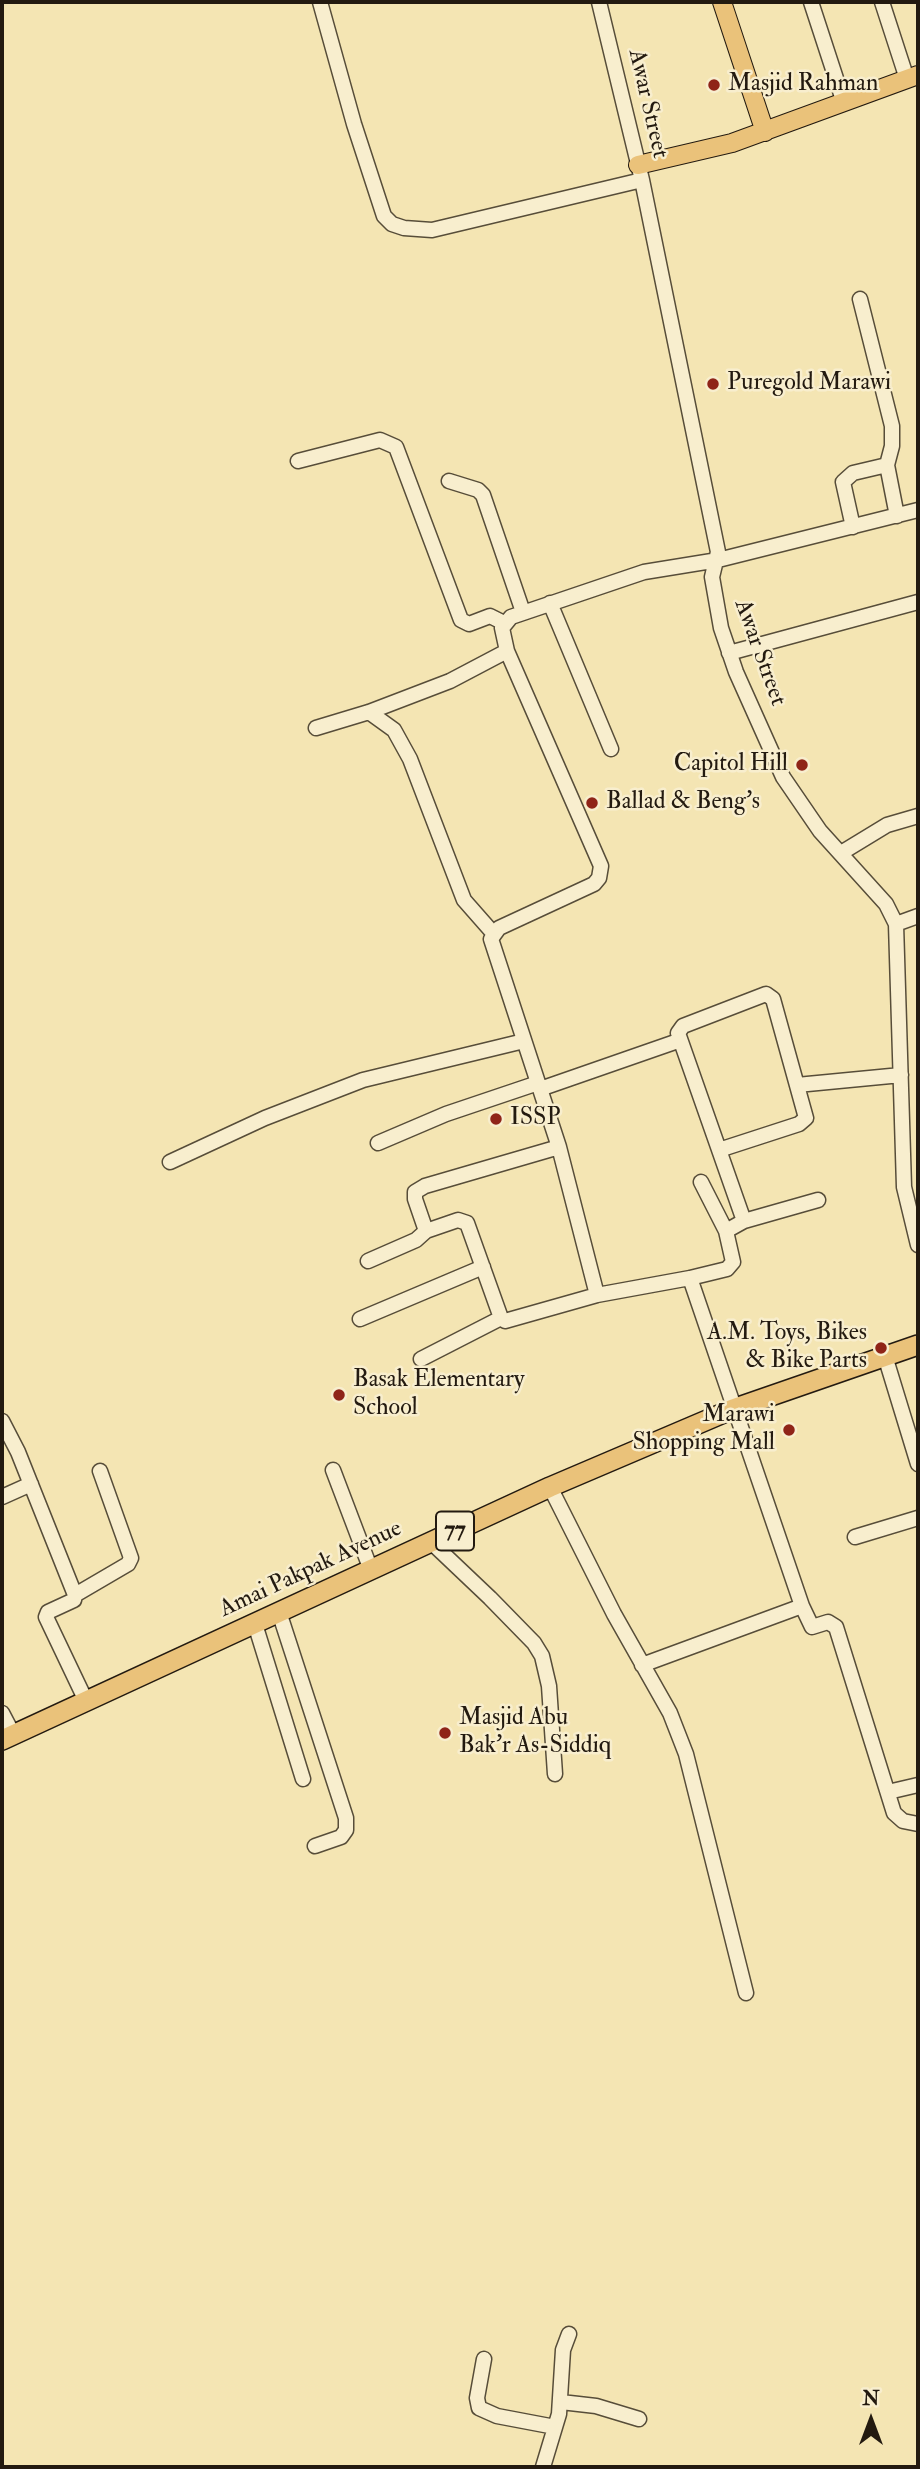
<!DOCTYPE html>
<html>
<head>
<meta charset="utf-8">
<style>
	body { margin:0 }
	#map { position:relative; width:920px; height:2469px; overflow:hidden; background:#f4e5b3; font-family:"IM FELL Double Pica",serif }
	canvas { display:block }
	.frame { position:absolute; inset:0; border:4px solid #231a10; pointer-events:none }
	.north { position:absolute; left:836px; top:2385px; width:70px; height:70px; -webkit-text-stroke:5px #f8eece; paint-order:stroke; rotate:0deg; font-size:19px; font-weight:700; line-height:28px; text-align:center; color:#231a10 }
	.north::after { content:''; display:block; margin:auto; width:24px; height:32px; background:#231a10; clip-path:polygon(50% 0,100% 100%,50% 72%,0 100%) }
</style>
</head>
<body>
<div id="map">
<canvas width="920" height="2469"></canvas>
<div class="frame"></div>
<div class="north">N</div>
</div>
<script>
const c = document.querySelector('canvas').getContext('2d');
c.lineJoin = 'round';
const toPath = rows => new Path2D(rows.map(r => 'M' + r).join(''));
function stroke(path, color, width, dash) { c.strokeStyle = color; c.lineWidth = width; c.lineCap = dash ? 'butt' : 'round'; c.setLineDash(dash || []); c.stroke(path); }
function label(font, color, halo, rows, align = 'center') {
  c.font = font + ' "IM FELL Double Pica",serif'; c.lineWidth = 5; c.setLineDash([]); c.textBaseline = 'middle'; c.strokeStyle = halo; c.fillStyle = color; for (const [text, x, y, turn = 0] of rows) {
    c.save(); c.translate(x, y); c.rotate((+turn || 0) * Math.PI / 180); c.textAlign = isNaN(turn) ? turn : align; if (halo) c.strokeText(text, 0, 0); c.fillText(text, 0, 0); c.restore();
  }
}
const minor = toPath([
	[320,2,354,124,384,216,392,224,404,228,432,230,642,180],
	[599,2,642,180,718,552,712,577,721,628,736,672,783,777,820,831,886,904,896,924,904,1187,918,1245],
	[811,2,844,103],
	[882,2,907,79],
	[860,299,892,426,892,446,887,465,897,516],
	[298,461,380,440,396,447,461,620,469,624,490,616,504,623],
	[449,481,478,490,483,495,523,612],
	[853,527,843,482,853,473,887,465],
	[550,603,611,749],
	[729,653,918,602],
	[369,712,394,730,410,759,464,900,493,933],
	[316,728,369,712,450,681,507,651],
	[841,853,887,825,918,816],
	[896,924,918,916],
	[797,1085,901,1075],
	[540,1089,678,1041],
	[378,1143,446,1114,538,1083],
	[559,1147,425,1186,415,1192,415,1199,426,1231,458,1220,467,1223,501,1318,505,1321,597,1295],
	[722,1149,799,1124,806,1118,773,999,766,994,683,1026,678,1033,744,1221,726,1231],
	[170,1162,265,1118,363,1080,524,1041],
	[744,1221,818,1200],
	[368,1261,416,1240,426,1231],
	[690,1278,727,1269,733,1262,726,1231,701,1182],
	[360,1319,483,1267],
	[885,1356,918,1464],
	[421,1359,501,1318],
	[2,1421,18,1452,75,1595,74,1600,48,1612,46,1617,86,1701],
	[333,1470,371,1570],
	[550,1487,614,1614,670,1713,686,1754,746,1993],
	[2,1497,31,1484],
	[855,1537,918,1518],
	[431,1542,490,1598,534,1643,542,1656,549,1686,555,1774],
	[75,1595,128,1564,131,1558,100,1471],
	[802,1606,812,1627,828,1622,836,1627,894,1813,903,1821,918,1824],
	[279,1612,346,1818,346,1830,341,1837,315,1846],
	[255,1624,303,1779],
	[642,1665,802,1606,690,1278,597,1295,559,1147,491,939,499,928,594,884,599,878,601,866,507,651,502,628,511,617,644,572,718,560,918,510],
	[2,1713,13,1734],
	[888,1792,918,1785],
	[484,2359,477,2398,479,2408,497,2416,555,2427],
	[561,2402,596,2406,639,2419],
	[543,2467,559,2414,563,2350,569,2334]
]);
const major = toPath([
	[722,2,765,132],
	[638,165,732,143,918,75]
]);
const highway = toPath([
	[2,1740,550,1487,733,1409,918,1345]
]);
const markers = [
	[714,85,7,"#8f2418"],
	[713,384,7,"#8f2418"],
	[802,765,7,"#8f2418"],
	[592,803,7,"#8f2418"],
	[496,1119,7,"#8f2418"],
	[881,1348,7,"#8f2418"],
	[339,1395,7,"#8f2418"],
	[789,1430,7,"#8f2418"],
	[445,1733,7,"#8f2418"]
];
const shields = [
	[455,1531,38]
];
const shieldNames = [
	["77",455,1531]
];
const poiNames = [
	["Masjid Rahman",728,85],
	["Puregold Marawi",727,384],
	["Capitol Hill",788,765,"right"],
	["Ballad & Beng's",606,803],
	["ISSP",510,1119],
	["A.M. Toys, Bikes",867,1334,"right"],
	["& Bike Parts",867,1362,"right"],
	["Basak Elementary",353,1381],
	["School",353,1409],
	["Marawi",775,1416,"right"],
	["Shopping Mall",775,1444,"right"],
	["Masjid Abu",459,1719],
	["Bak'r As-Siddiq",459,1747]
];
const streetNames = [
	["Awar Street",647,104,77],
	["Awar Street",759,653,70],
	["Amai Pakpak Avenue",311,1570,-25]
];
stroke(minor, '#574d39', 17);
stroke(major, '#231a10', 20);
stroke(highway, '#231a10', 22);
stroke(minor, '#f8eece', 14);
stroke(major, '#eac27a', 18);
stroke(highway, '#eac27a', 19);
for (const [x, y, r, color] of markers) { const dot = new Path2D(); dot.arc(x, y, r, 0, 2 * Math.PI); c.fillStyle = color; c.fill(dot); stroke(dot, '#f8eece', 2.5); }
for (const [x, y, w] of shields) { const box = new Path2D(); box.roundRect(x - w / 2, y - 19.5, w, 39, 5); c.fillStyle = '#f8eece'; c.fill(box); stroke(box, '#231a10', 2); }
label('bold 23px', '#231a10', null, shieldNames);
label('24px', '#231a10', '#f8eece', poiNames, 'left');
label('24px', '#231a10', '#f8eece', streetNames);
</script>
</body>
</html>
